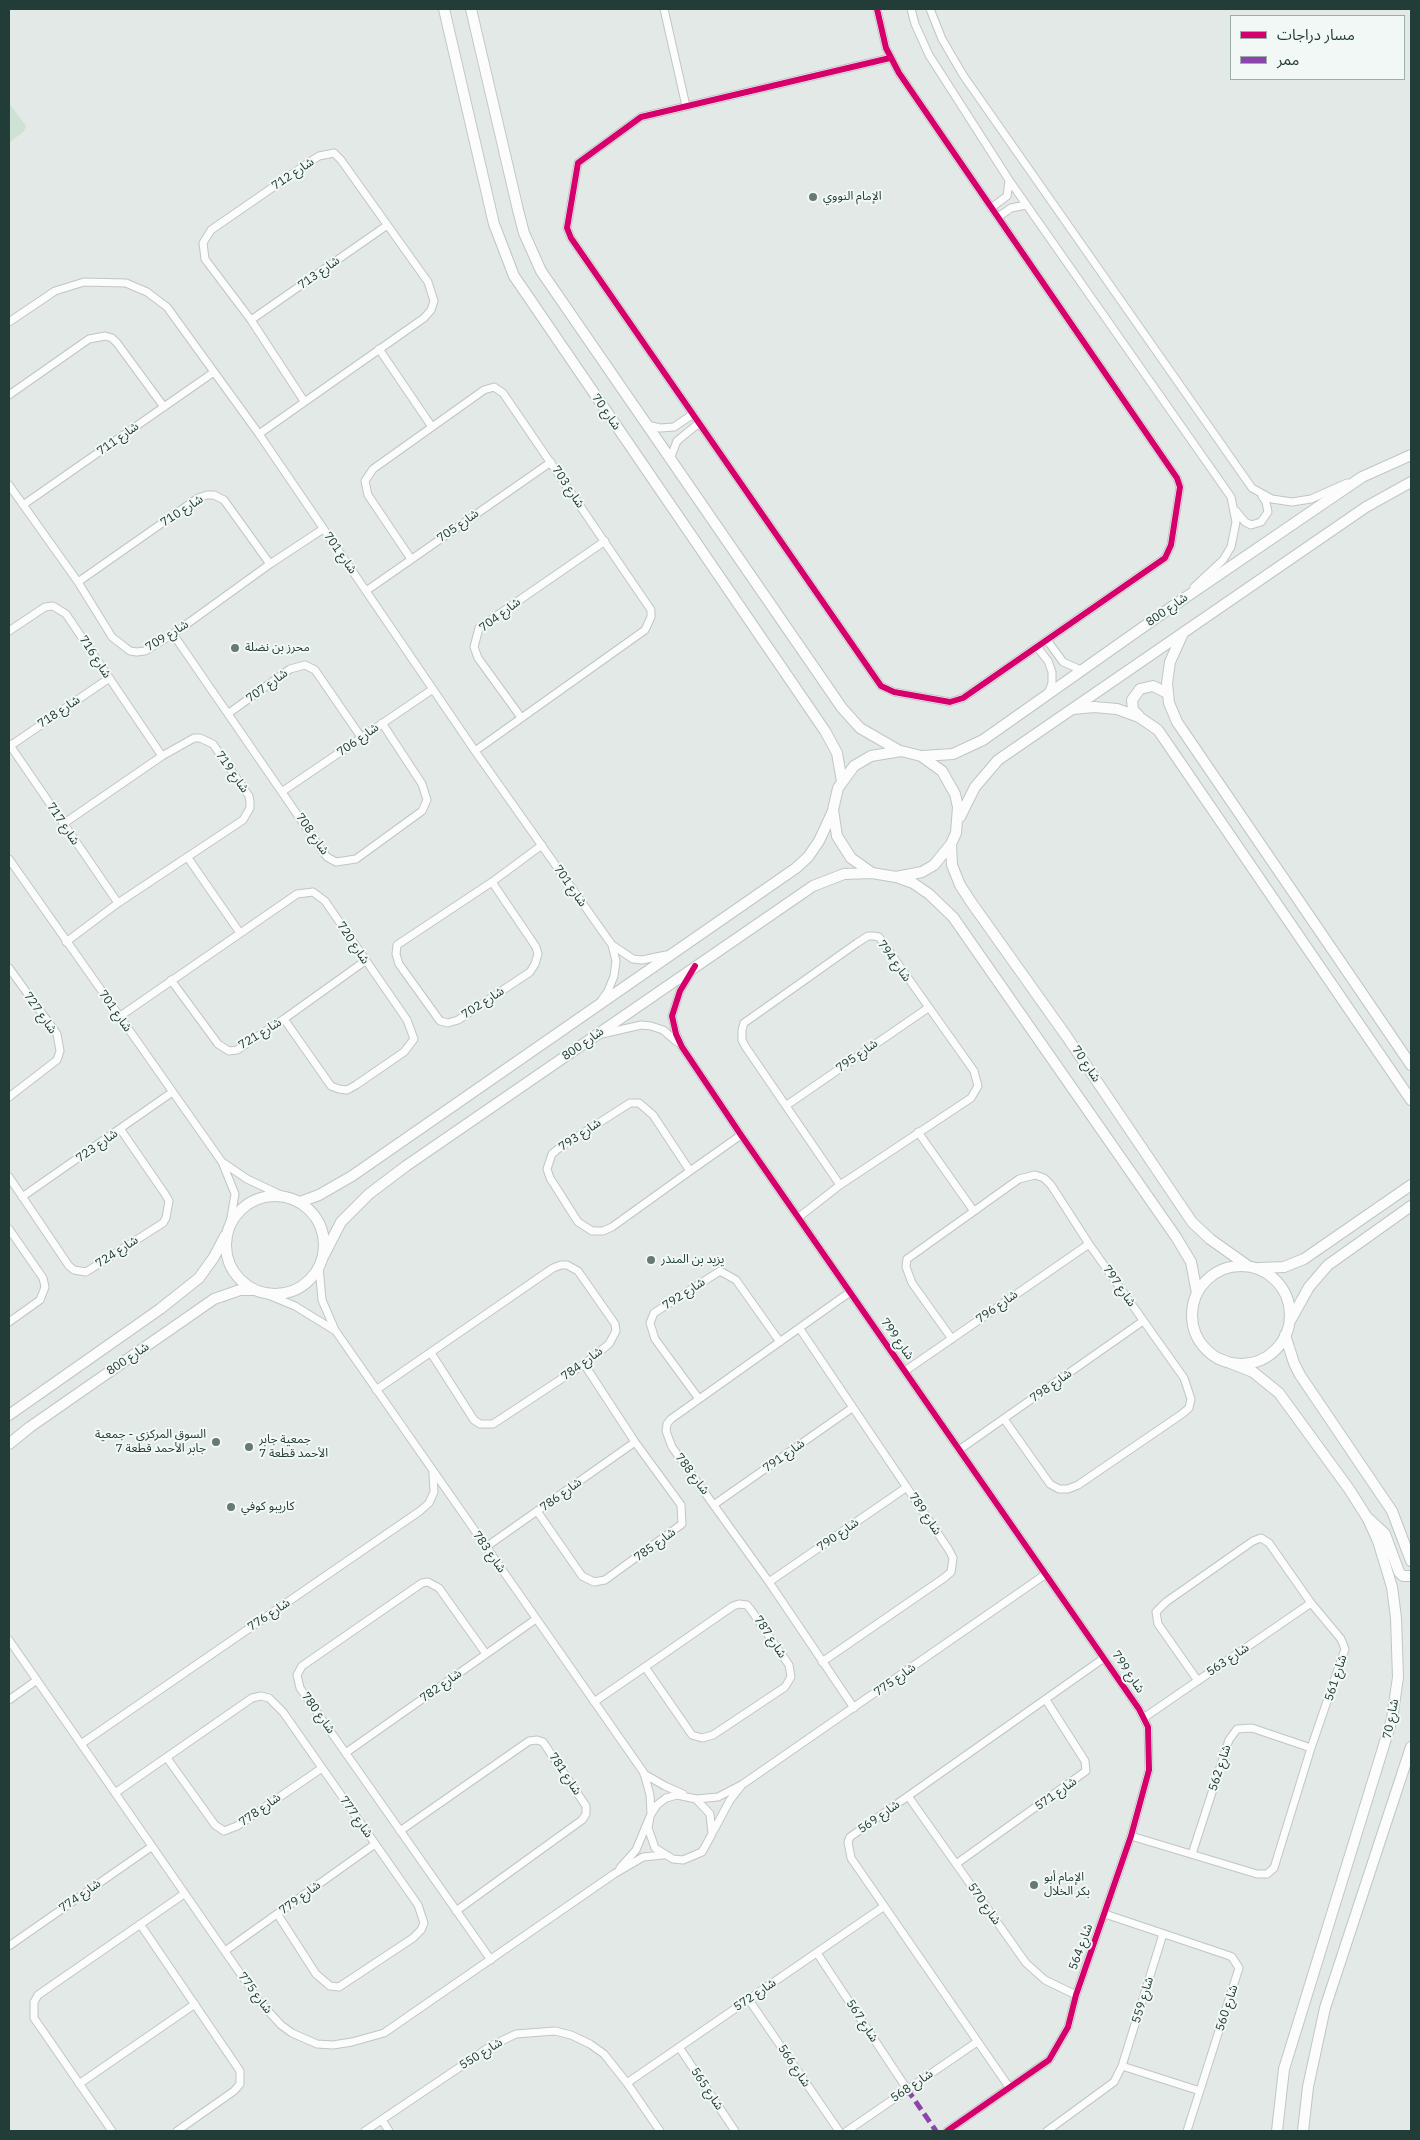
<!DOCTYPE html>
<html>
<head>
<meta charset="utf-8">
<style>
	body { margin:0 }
	#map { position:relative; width:1420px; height:2140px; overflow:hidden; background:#e3e9e7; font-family:"IBM Plex Sans","Noto Sans Arabic",sans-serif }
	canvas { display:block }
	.frame { position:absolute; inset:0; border:10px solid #223c37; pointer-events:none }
	.legend { position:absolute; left:1230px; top:15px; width:175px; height:65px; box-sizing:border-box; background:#f2f8f6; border:1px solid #9fadaa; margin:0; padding:6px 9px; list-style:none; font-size:15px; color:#223c37 }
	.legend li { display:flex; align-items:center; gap:10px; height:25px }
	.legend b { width:25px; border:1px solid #9fadaa }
</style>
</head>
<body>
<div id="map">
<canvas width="1420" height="2140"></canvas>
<div class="frame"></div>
<ul class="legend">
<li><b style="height:6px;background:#d6006c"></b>مسار دراجات</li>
<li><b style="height:6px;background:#8e44ad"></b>ممر</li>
</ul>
</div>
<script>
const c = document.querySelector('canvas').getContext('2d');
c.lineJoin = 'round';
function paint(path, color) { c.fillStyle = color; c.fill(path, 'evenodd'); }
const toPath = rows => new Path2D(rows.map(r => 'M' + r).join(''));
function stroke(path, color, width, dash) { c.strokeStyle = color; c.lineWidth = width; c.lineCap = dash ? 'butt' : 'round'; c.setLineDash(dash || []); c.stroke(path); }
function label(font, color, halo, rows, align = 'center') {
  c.font = font + ' "IBM Plex Sans","Noto Sans Arabic",sans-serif'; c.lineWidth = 4; c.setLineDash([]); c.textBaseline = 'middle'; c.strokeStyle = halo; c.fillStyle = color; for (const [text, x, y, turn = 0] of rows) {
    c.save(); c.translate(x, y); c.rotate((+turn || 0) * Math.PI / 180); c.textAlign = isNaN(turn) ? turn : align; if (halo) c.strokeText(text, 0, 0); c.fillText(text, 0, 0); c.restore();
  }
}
const green = toPath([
	[9,103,26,126,24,131,9,143]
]);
const street = toPath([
	[664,9,686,106],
	[877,9,886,48,899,73,1177,478,1180,487,1171,545,1165,558,963,698,950,702,894,692,881,686,571,238,567,228,578,163,641,117,890,58],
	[911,9,915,24,929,55,1009,180,1231,497,1236,522,1231,547,1223,560,1194,587],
	[930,9,942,39,963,75,1252,488,1272,499,1292,502,1311,499,1347,483],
	[991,208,1007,196,1009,181],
	[998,217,1011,208,1026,205],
	[251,320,386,226],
	[9,322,55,291,84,282,126,283,147,292,167,307,259,434,475,751,612,945,633,959,642,960,666,955],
	[379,349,432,427],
	[9,395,89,339,105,336,112,338,117,343,164,407],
	[647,425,660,428,674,427,693,414],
	[259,434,424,318,431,310,434,301,428,282,341,160,334,153,319,156,311,161,211,230,203,243,205,259,251,320,304,401],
	[670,459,677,441,699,423],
	[9,485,78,582,112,637,130,651,137,652,145,651,173,634,270,564,323,529],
	[23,505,214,372],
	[1236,511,1245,522,1251,525,1261,522,1268,512,1266,502,1262,496],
	[411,559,368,495,365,481,373,469,432,427,484,390,494,387,503,393,651,610,651,617,645,630,475,751],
	[78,582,198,498,207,495,214,495,224,500,270,564],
	[366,591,551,462],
	[9,631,45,607,53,606,66,614,162,756],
	[173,634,321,849,327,857,336,862,356,859,422,811,427,800,422,784,382,723],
	[1047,640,1063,662,1081,670],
	[1037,647,1048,661,1052,672,1052,683,1048,694],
	[229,713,290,669,305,665,315,670,361,737],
	[520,716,478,658,474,647,479,628,605,541],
	[9,744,118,903],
	[10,746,108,679],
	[283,791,433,689],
	[63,824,162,756,194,738,200,738,213,744,249,796,250,802,250,808,243,820,118,903,66,942],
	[188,858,240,933],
	[9,859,222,1162,235,1194,230,1223],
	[492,882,536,947,538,954,535,964,530,972,458,1020,448,1023,440,1021,399,964,396,954,397,945,492,882,542,845],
	[9,968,57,1034,60,1051,57,1060,9,1097],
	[691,972,680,991,672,1016,676,1034,682,1047,741,1135,1139,1709,1148,1727,1149,1770,1131,1836,1076,1995,1068,2027,1049,2060,947,2131],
	[171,980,218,1044,229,1051,237,1050,284,1019,365,961],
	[601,1001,608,991,614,976,616,961,612,945],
	[119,1017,297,894,313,892,325,901,407,1020,414,1039,404,1052,356,1085,347,1090,339,1089,331,1086,284,1019],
	[602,1034,641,1025,651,1026,663,1030,677,1042],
	[787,1105,928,1008],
	[918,1132,973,1210],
	[222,1162,247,1179,283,1196],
	[690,1171,653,1115,639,1103,630,1103,558,1149,552,1154,547,1169,550,1178,578,1222,592,1231,603,1231,612,1227,690,1171,741,1135],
	[9,1177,69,1266,74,1270,86,1272,163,1223,166,1218,169,1201,165,1194,121,1130],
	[22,1197,171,1093],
	[799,1217,840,1185,971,1098,978,1086,974,1071,879,937,874,936,868,936,857,943,754,1016,744,1023,742,1030,742,1040,745,1046,840,1185],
	[9,1229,43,1278,45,1287,40,1300,9,1322],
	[319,1266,322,1300,335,1330,644,1773,650,1795,651,1814],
	[850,1292,671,1419,667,1424,666,1431,672,1447,769,1582,854,1708],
	[266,1294,295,1306,334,1330],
	[800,1329,949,1550,953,1558,951,1572,944,1578,822,1662],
	[952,1339,912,1283,906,1267,907,1259,1019,1179,1035,1175,1044,1178,1051,1185,1089,1244,1184,1378,1191,1399,1189,1408,1182,1414,1078,1485,1068,1489,1059,1489,1050,1484,1004,1419],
	[905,1371,1089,1244],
	[376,1390,553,1268,561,1265,567,1265,578,1271,615,1324,616,1331,609,1344,584,1364,493,1424,480,1424,474,1420,431,1353],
	[699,1399,655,1339,650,1323,654,1313,720,1271,736,1280,780,1342],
	[959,1450,1143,1321],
	[715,1504,852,1408],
	[537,1511,582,1576,594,1582,605,1580,682,1524,681,1505,635,1442,584,1364],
	[486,1547,635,1442],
	[769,1582,907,1487],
	[9,1640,260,2002,281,2025,292,2033,317,2044,333,2045,352,2042,384,2033,614,1874,643,1857,663,1855],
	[486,1654,439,1588,428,1582,422,1583,302,1666,297,1675,300,1688,491,1960],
	[9,1700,37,1680],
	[594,1702,645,1667,733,1606,739,1604,747,1605,751,1610,789,1665,791,1677,785,1687,713,1735,702,1738,692,1735,645,1667],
	[1145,1717,1311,1603],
	[81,1744,420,1511,429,1503,434,1492,433,1473],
	[347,1752,536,1619],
	[167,1758,215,1825,224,1831,237,1826,322,1768],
	[644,1774,665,1786,683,1794],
	[115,1793,252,1698,261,1696,269,1698,283,1712,418,1905,424,1923,421,1930,413,1938,339,1987,330,1986,316,1974,278,1915],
	[908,1796,1026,1963,1045,1980,1076,1995],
	[696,1799,718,1797,743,1784,1046,1574],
	[714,1830,730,1800,741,1786],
	[400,1831,529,1741,537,1740,543,1742,586,1806,586,1814,582,1820,456,1911],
	[1131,1836,1257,1874,1267,1874,1274,1868,1311,1748,1345,1649,1341,1639,1311,1603,1269,1543,1261,1538,1253,1541,1166,1602,1156,1612,1158,1624,1198,1681],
	[1192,1854,1229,1740,1237,1729,1252,1728,1311,1748],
	[956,1864,1086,1771,1085,1761,1046,1700],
	[620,1868,636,1850,651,1814,657,1805,666,1798,677,1795,696,1799,710,1814,712,1834,702,1852,683,1860,673,1859,655,1848,648,1828,650,1817],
	[1105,1914,1227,1955,1232,1957,1239,1968,1187,2131],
	[140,1924,240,2071,240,2084,234,2091,177,2131],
	[9,1946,151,1847],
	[225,1951,375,1844],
	[817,1953,907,2089],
	[749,2000,839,2131],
	[679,2047,735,2131],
	[1122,2066,1163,1934],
	[627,2083,883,1907],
	[79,2084,195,2004],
	[1009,2087,851,1858,848,1842,850,1837,1104,1658],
	[382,2120,389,2131],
	[112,2131,34,2018,34,2002,38,1995,184,1894],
	[365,2131,491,2046,516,2034,555,2031,571,2035,590,2044,604,2054,627,2083,660,2131],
	[847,2131,977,2042],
	[1047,2131,1114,2082,1122,2066,1200,2091]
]);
const secondary = toPath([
	[444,9,494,224,514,276,825,731,837,753,842,782],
	[471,9,518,210,524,233,541,271,842,708,860,728,898,750],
	[1183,633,1170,662,1167,683,1169,703,1177,722,1411,1065],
	[1073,709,1094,707,1117,709,1139,717,1158,730,1411,1100],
	[1139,716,1133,710,1132,700,1140,689,1153,686,1167,693],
	[923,756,953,754,983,740,1173,606,1362,477,1411,455],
	[960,817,975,787,998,760,1366,507,1411,482],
	[951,844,952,865,960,885,971,902,1067,1037,1192,1222,1210,1239,1248,1266],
	[899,878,913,883,929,894,953,917,1176,1237,1191,1262,1197,1293],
	'226 1245a49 49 0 1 1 98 0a49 49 0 1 1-98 0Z',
	[300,1202,319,1195,352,1176,796,868,808,857,819,841,832,813],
	[323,1257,341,1222,369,1194,406,1166,813,886,844,874,872,873,896,877,922,872,934,865,951,844,956,833,958,807,955,794,942,771,921,756,901,751,871,756,854,766,838,788,833,810,837,836,851,858,872,873],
	'1192 1315a49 49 0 1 1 98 0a49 49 0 1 1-98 0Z',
	[1259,1268,1284,1267,1304,1259,1411,1185],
	[1290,1321,1309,1287,1328,1265,1411,1206],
	[1285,1335,1294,1363,1300,1375,1392,1511,1411,1561],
	[1220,1359,1253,1372,1279,1393,1349,1489,1368,1519,1378,1541,1392,1587,1396,1618,1398,1677,1392,1719,1284,2069,1277,2131],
	[9,1415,160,1309,199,1278,214,1257,225,1236],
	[9,1444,30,1427,214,1299,240,1290,255,1290],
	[1369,1519,1385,1534,1399,1572,1403,1576,1411,1576],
	[1303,2131,1308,2087,1325,2008,1411,1747]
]);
const quiet = toPath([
	[907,2089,936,2131]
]);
const cycleway = toPath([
	[877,9,886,48,899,73,1177,478,1180,487,1171,545,1165,558,963,698,950,702,894,692,881,686,571,238,567,228,578,163,641,117,890,58],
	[695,966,680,991,672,1016,676,1034,682,1047,741,1135,1139,1709,1148,1727,1149,1770,1131,1836,1076,1995,1068,2027,1049,2060,947,2131]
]);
const markers = [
	[813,197,5,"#667975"],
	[235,648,5,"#667975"],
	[651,1260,5,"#667975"],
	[216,1442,5,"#667975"],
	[249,1447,5,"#667975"],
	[231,1507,5,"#667975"],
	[1034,1885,5,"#667975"]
];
const streetNames = [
	["شارع 712",293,174,-34],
	["شارع 713",319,273,-35],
	["شارع 70",606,412,55],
	["شارع 711",118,439,-35],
	["شارع 703",568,487,56],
	["شارع 710",182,511,-33],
	["شارع 705",458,526,-35],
	["شارع 701",340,553,55],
	["شارع 800",1167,610,-35],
	["شارع 704",500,615,-37],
	["شارع 709",167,636,-32],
	["شارع 716",95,657,57],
	["شارع 707",267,686,-36],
	["شارع 718",59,712,-34],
	["شارع 706",358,740,-35],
	["شارع 719",232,772,55],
	["شارع 717",63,824,56],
	["شارع 708",312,834,55],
	["شارع 701",570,886,55],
	["شارع 720",353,943,56],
	["شارع 794",894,961,54],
	["شارع 702",483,1003,-33],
	["شارع 701",115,1011,55],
	["شارع 727",40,1013,55],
	["شارع 721",260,1034,-32],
	["شارع 800",583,1044,-35],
	["شارع 795",857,1056,-35],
	["شارع 70",1086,1064,56],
	["شارع 793",580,1135,-34],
	["شارع 723",97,1146,-35],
	["شارع 724",117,1252,-33],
	["شارع 797",1119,1286,55],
	["شارع 792",684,1294,-33],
	["شارع 796",997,1307,-35],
	["شارع 799",897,1339,55],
	["شارع 800",128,1359,-34],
	["شارع 784",582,1364,-36],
	["شارع 798",1051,1386,-35],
	["شارع 791",784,1456,-35],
	["شارع 788",692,1474,53],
	["شارع 786",561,1495,-36],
	["شارع 789",925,1514,56],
	["شارع 790",838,1535,-35],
	["شارع 785",655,1545,-36],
	["شارع 783",489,1552,55],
	["شارع 776",269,1615,-34],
	["شارع 787",770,1637,56],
	["شارع 563",1228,1660,-34],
	["شارع 799",1128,1672,56],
	["شارع 561",1336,1678,-72],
	["شارع 775",895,1680,-35],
	["شارع 782",441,1686,-35],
	["شارع 780",318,1713,54],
	["شارع 70",1391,1719,-79],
	["شارع 562",1220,1768,-72],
	["شارع 781",565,1774,56],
	["شارع 571",1056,1794,-35],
	["شارع 778",260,1810,-35],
	["شارع 777",356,1817,55],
	["شارع 569",879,1817,-35],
	["شارع 774",80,1896,-35],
	["شارع 779",300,1898,-36],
	["شارع 570",984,1904,55],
	["شارع 564",1081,1947,-70],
	["شارع 775",255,1993,53],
	["شارع 572",755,1995,-34],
	["شارع 559",1143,2000,-73],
	["شارع 560",1227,2008,-72],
	["شارع 567",862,2021,57],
	["شارع 550",481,2054,-32],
	["شارع 566",794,2066,56],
	["شارع 568",912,2086,-34],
	["شارع 565",707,2089,56]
];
const poiNames = [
	["الإمام النووي",823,197],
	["محرز بن نضلة",245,648],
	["يزيد بن المنذر",661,1260],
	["السوق المركزي - جمعية",206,1435,"right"],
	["جابر الأحمد قطعة 7",206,1449,"right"],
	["جمعية جابر",259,1440],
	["الأحمد قطعة 7",259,1454],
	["كاريبو كوفي",241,1507],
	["الإمام أبو",1044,1878],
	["بكر الخلال",1044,1892]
];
paint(green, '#cde2d5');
stroke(street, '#c0c6c4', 9);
stroke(secondary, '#bfc7c4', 12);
stroke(street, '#fbfcfb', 7);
stroke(secondary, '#fbfcfb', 10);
stroke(quiet, '#8e44ad', 5, [10, 5]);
stroke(cycleway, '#d6006c', 6);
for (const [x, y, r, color] of markers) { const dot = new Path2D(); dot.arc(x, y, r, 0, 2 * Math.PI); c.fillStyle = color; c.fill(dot); stroke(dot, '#f2f8f6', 2); }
label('12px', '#223c37', '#f2f8f6', streetNames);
label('12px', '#223c37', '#f2f8f6', poiNames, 'left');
</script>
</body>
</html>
